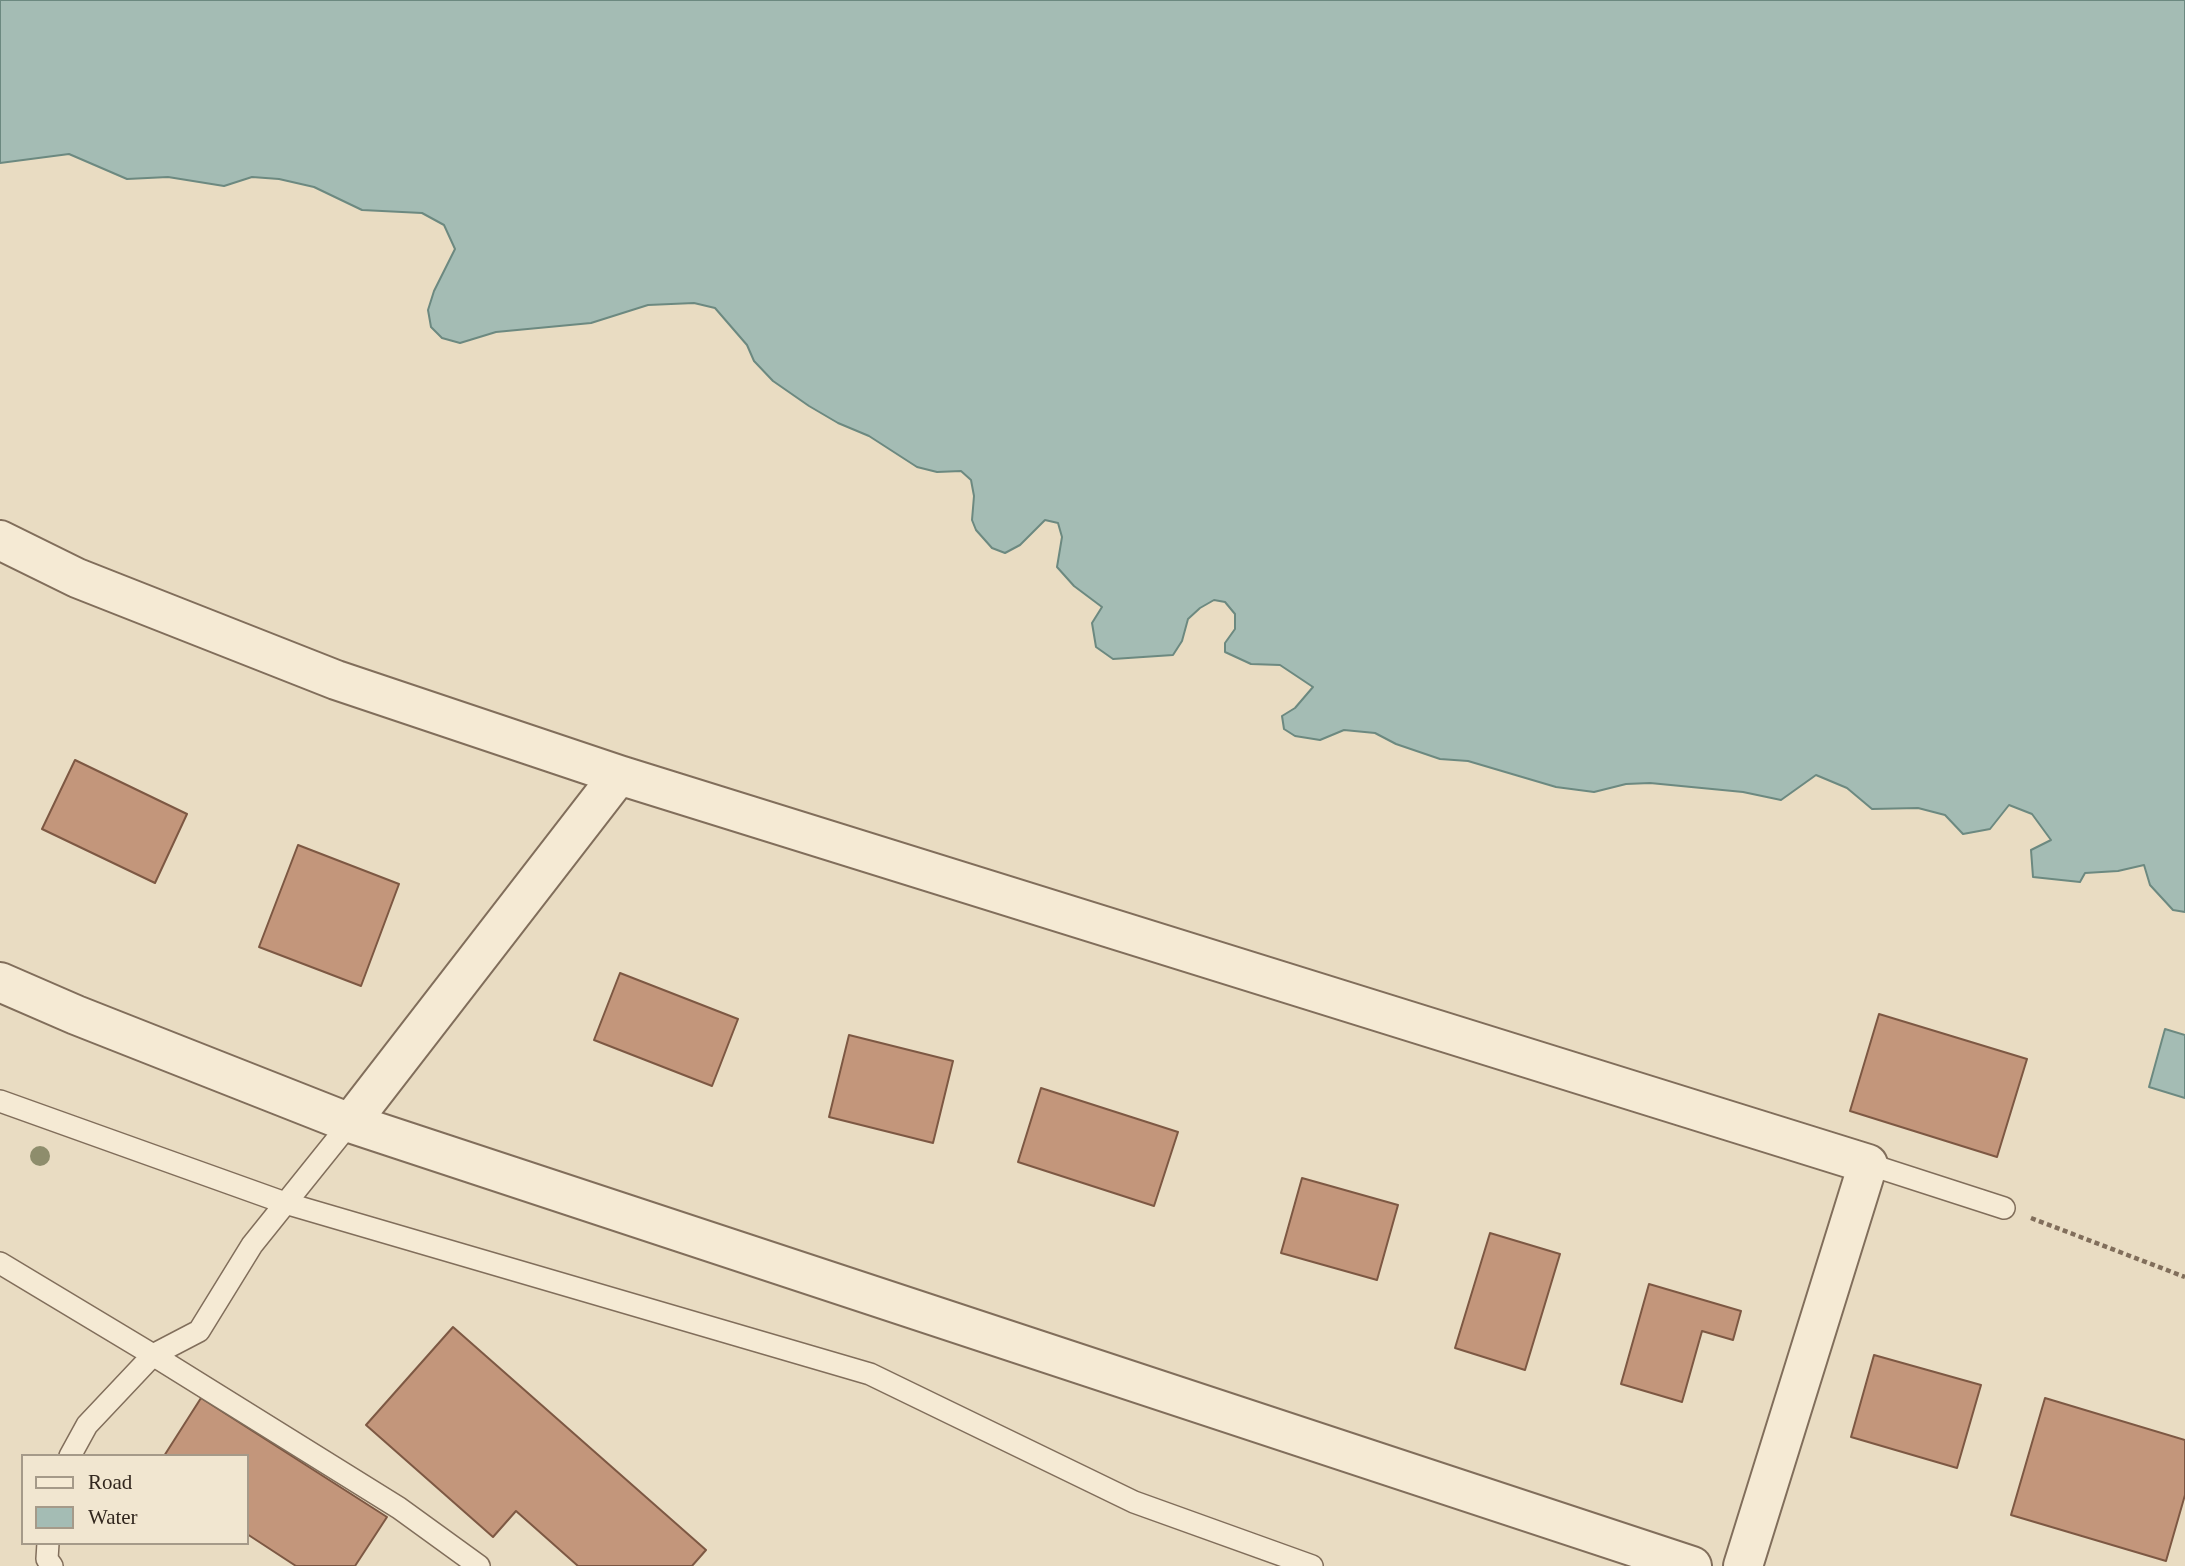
<!DOCTYPE html>
<html>
<head>
<meta charset="utf-8">
<style>
	body { margin:0 }
	#map { position:relative; width:2185px; height:1566px; overflow:hidden; background:#e9dcc2; font-family:Georgia,serif }
	canvas { display:block }
	.legend { position:absolute; left:21px; top:1454px; width:228px; height:91px; box-sizing:border-box; background:#f1e6d0; border:2px solid #a59a89; margin:0; padding:9px 12px; list-style:none; font-size:21px; color:#32271e }
	.legend li { display:flex; align-items:center; gap:14px; height:35px }
	.legend b { width:35px; border:2px solid #a59a89 }
</style>
</head>
<body>
<div id="map">
<canvas width="2185" height="1566"></canvas>
<ul class="legend">
<li><b style="height:9px;background:#f5ead4"></b>Road</li>
<li><b style="height:19px;background:#a4bcb4"></b>Water</li>
</ul>
</div>
<script>
const c = document.querySelector('canvas').getContext('2d');
c.lineJoin = 'round';
function paint(path, color) { c.fillStyle = color; c.fill(path, 'evenodd'); }
const toPath = rows => new Path2D(rows.map(r => 'M' + r).join(''));
function stroke(path, color, width, dash) { c.strokeStyle = color; c.lineWidth = width; c.lineCap = dash ? 'butt' : 'round'; c.setLineDash(dash || []); c.stroke(path); }
const water = toPath([
	[0,0,2185,0,2185,912,2173,910,2150,885,2144,865,2118,871,2085,873,2080,882,2033,877,2031,850,2051,840,2032,814,2009,805,1990,829,1963,834,1945,815,1918,808,1872,809,1847,788,1816,775,1781,800,1743,792,1650,783,1626,784,1594,792,1556,787,1468,761,1440,759,1396,744,1375,733,1344,730,1320,740,1295,736,1284,729,1282,716,1295,708,1313,687,1280,665,1251,664,1225,652,1225,643,1235,629,1235,614,1225,602,1214,600,1200,608,1188,619,1182,641,1173,655,1113,659,1096,647,1092,623,1102,607,1074,586,1057,567,1062,537,1058,523,1045,520,1020,545,1005,553,992,548,976,530,972,520,974,496,971,480,961,471,937,472,917,467,869,436,838,423,809,406,773,381,754,361,747,345,715,308,694,303,648,305,591,323,496,332,460,343,442,338,431,327,428,310,434,291,455,249,444,225,422,213,362,210,314,187,279,179,252,177,224,186,168,177,127,179,69,154,0,163,0,0],
	[2165,1029,2185,1035,2185,1098,2149,1087,2165,1029]
]);
const building = toPath([
	[75,760,187,814,155,883,42,829,75,760],
	[298,845,399,884,361,986,259,947,298,845],
	[620,973,738,1019,712,1086,594,1040,620,973],
	[1879,1014,2027,1059,1997,1157,1850,1111,1879,1014],
	[849,1035,953,1061,933,1143,829,1117,849,1035],
	[1041,1088,1178,1132,1154,1206,1018,1162,1041,1088],
	[1302,1178,1398,1205,1377,1280,1281,1253,1302,1178],
	[1490,1233,1560,1254,1525,1370,1455,1348,1490,1233],
	[1649,1284,1741,1311,1733,1340,1702,1331,1682,1402,1621,1384,1649,1284],
	[453,1327,706,1550,692,1566,578,1566,516,1511,493,1537,366,1425,453,1327],
	[1874,1355,1981,1385,1957,1468,1851,1437,1874,1355],
	[201,1398,387,1517,355,1566,296,1566,247,1534,247,1456,164,1456,201,1398],
	[2045,1398,2185,1440,2185,1495,2166,1561,2011,1515,2045,1398]
]);
const path = toPath([
	[2031,1218,2185,1277]
]);
const service = toPath([
	[0,1101,285,1203,870,1374,1134,1502,1312,1566],
	[1868,1164,2004,1208],
	[0,1263,153,1355,87,1425,70,1456],
	[153,1355,399,1508,479,1566],
	[153,1355,199,1331,252,1245,350,1123],
	[48,1543,47,1559,52,1566]
]);
const minor = toPath([
	[0,540,77,578,336,680,619,775,1868,1164,1743,1566],
	[0,982,76,1015,350,1123,1692,1566],
	[350,1123,619,775]
]);
const trees = [
	[40,1156]
];
paint(water, '#a4bcb4');
stroke(water, '#6c8980', 2);
paint(building, '#c3967b');
stroke(building, '#7d5843', 2);
stroke(service, '#816e5b', 24);
stroke(minor, '#816e5b', 42);
stroke(path, '#816e5b', 4.5, [5, 3.5]);
stroke(service, '#f5ead4', 21);
stroke(minor, '#f5ead4', 38);
c.fillStyle = '#8e8d6c';
for (const [x, y] of trees) { c.beginPath(); c.arc(x, y, 10, 0, 2 * Math.PI); c.fill(); }
</script>
</body>
</html>
